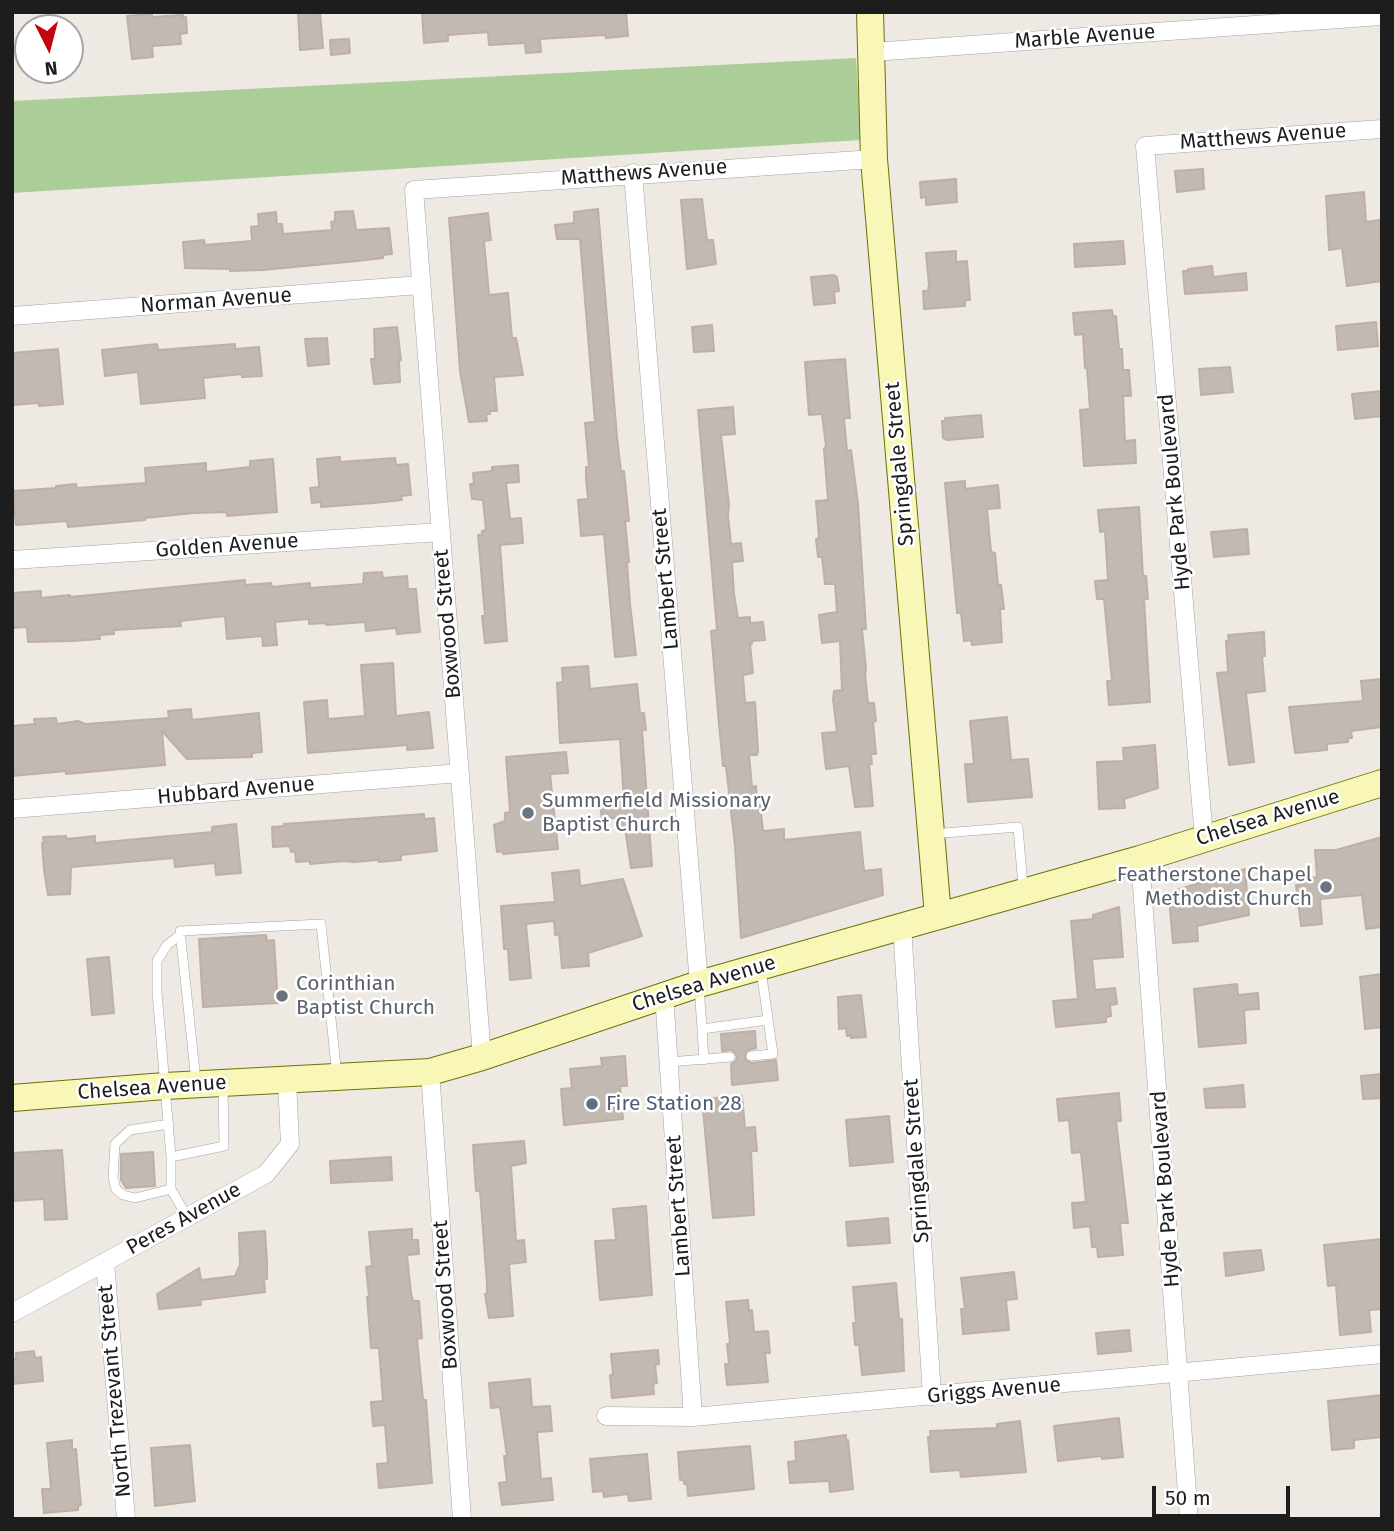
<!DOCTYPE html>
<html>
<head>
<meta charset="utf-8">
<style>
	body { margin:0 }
	#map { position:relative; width:1394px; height:1531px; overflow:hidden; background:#eee9e3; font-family:"Fira Sans",sans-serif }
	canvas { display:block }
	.frame { position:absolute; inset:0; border:14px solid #1d1d1d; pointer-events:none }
	.north { position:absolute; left:14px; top:14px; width:70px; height:70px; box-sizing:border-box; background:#fff; border:2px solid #a5a5a5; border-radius:50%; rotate:174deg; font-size:19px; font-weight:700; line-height:28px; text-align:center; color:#1d1d1d }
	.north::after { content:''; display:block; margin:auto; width:24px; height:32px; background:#c50411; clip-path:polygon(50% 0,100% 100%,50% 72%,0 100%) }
	.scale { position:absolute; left:1152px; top:1486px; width:138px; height:32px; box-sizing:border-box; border:4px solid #1d1d1d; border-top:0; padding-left:9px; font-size:21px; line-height:24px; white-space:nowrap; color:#1d1d1d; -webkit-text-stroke:5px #fff; paint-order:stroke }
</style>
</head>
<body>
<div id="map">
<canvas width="1394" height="1531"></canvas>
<div class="frame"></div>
<div class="north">N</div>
<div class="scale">50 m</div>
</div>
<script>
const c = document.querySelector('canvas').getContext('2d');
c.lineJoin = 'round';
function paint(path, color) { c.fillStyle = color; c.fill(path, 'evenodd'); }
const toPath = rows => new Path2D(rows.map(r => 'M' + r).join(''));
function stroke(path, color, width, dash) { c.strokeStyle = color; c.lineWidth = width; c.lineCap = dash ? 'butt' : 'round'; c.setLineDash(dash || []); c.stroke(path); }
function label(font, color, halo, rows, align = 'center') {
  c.font = font + ' "Fira Sans",sans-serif'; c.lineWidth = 5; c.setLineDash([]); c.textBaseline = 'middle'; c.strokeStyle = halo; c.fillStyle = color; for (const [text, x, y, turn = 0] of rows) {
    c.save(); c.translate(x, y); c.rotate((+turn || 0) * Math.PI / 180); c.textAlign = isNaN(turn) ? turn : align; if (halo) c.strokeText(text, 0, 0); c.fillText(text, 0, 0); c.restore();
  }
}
const forest = toPath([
	[856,58,861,140,12,193,12,101]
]);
const building = toPath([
	[298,12,320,12,323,48,300,50,298,12],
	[422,12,626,12,628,36,606,38,605,35,540,39,541,52,526,53,525,43,489,45,488,32,448,35,448,41,424,43,422,12],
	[152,14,152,17,183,15,183,18,186,17,187,33,180,34,181,44,152,46,153,57,132,59,127,16,152,14],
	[349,39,350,53,331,55,330,40,349,39],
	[1203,169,1204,189,1177,192,1175,171,1203,169],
	[956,179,957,202,926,205,926,197,921,198,920,182,956,179],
	[1364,192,1366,222,1380,220,1382,281,1347,286,1342,248,1329,250,1326,196,1364,192],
	[702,199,707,240,713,240,716,264,687,269,681,200,702,199],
	[598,209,617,437,621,472,624,471,629,521,625,521,629,562,627,563,630,604,636,655,615,657,604,534,581,536,578,500,588,499,586,478,586,467,589,467,585,423,595,422,580,239,557,239,555,225,574,223,574,212,598,209],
	[353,211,356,230,389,228,392,254,383,255,383,258,357,261,263,270,230,271,230,269,185,268,183,242,204,240,205,245,252,241,251,227,259,226,258,214,276,212,277,224,282,224,283,234,332,230,331,222,335,221,335,212,353,211],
	[488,213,491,240,484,241,489,295,508,293,512,338,516,338,523,375,494,377,497,411,490,411,490,414,486,414,487,421,469,422,460,371,449,218,488,213],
	[1123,241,1125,264,1075,267,1074,244,1123,241],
	[956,251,956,262,967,261,970,300,965,300,965,306,924,309,923,291,928,291,929,285,926,253,956,251],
	[1212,266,1213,277,1246,273,1247,290,1185,294,1183,271,1188,271,1188,269,1212,266],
	[834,275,837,277,839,291,834,292,835,303,814,305,811,277,834,275],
	[1112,310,1113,317,1116,316,1119,349,1122,349,1123,370,1129,370,1131,396,1123,396,1125,441,1135,440,1136,463,1084,466,1080,410,1090,409,1087,368,1085,368,1083,334,1075,335,1073,313,1112,310],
	[1376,322,1378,346,1338,350,1336,326,1376,322],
	[712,325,714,351,694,352,692,327,712,325],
	[397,327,401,360,399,361,400,382,374,384,371,359,375,359,374,329,397,327],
	[327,338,329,364,308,366,305,339,327,338],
	[157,344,158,350,235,344,235,349,259,347,262,376,242,377,242,374,203,378,205,398,141,404,138,372,105,376,102,350,157,344],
	[58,349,63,404,39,406,39,403,12,405,12,353,58,349],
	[845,359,850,418,844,418,847,451,851,450,858,504,866,629,862,629,866,668,865,674,868,703,874,703,876,721,873,722,876,754,871,754,872,764,869,764,873,806,855,807,849,766,826,769,822,733,837,732,833,699,834,691,842,690,840,641,822,643,819,615,837,612,835,584,825,584,822,557,818,557,816,539,819,538,816,501,828,500,824,449,826,446,822,414,809,415,805,362,845,359],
	[1230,367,1233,392,1201,395,1199,369,1230,367],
	[1382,391,1382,416,1355,419,1352,394,1382,391],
	[733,407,735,434,721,435,729,505,728,515,731,544,741,543,743,561,732,562,734,594,738,618,750,617,750,623,763,622,765,640,752,641,752,644,750,644,753,673,743,675,745,703,755,702,758,751,757,755,749,755,752,787,756,786,757,805,760,805,763,831,784,829,784,840,860,832,864,871,881,869,883,895,741,938,735,846,726,766,723,766,719,724,711,631,717,630,698,410,733,407],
	[981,415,983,437,947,440,943,438,942,421,946,421,945,418,981,415],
	[340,457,340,462,395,458,396,465,408,464,411,495,401,496,402,500,374,503,321,507,321,502,312,503,310,488,319,487,319,485,317,459,340,457],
	[273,459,277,512,227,516,227,512,194,513,145,518,145,520,68,527,67,521,16,525,13,491,56,488,56,486,76,484,77,488,146,483,145,468,206,463,206,472,250,467,250,461,273,459],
	[518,465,519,482,506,483,510,519,521,518,523,543,500,545,507,641,485,643,482,616,485,616,478,535,482,535,482,531,486,530,483,500,472,499,470,484,474,484,473,473,492,471,492,467,518,465],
	[965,481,965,489,998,485,1000,508,987,509,991,552,995,553,998,585,1001,585,1004,609,1000,609,1002,642,972,645,971,640,964,641,961,613,957,613,945,483,965,481],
	[1139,507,1143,576,1146,576,1148,599,1144,599,1150,702,1109,705,1107,681,1112,681,1104,599,1097,599,1095,581,1108,580,1105,531,1100,532,1098,510,1139,507],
	[1247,529,1249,554,1214,557,1211,532,1247,529],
	[382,572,383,578,407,576,408,589,416,589,420,632,397,634,396,628,366,631,365,622,326,625,326,623,309,624,309,619,275,622,277,645,263,646,262,636,227,639,225,616,180,621,181,626,114,630,114,634,99,635,100,639,73,641,28,642,27,627,12,628,12,593,41,591,41,598,70,595,70,597,245,580,245,585,271,583,272,587,310,583,310,588,363,584,364,573,382,572],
	[1264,632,1265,656,1262,656,1265,691,1246,693,1254,762,1229,765,1217,673,1228,672,1226,641,1229,640,1228,635,1264,632],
	[393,663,396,716,429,712,433,748,407,750,407,745,308,753,304,702,327,700,328,719,365,716,361,665,393,663],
	[588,666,590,689,637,684,640,713,644,713,646,730,642,730,652,866,631,868,625,828,617,828,615,818,602,819,600,804,624,801,620,739,560,743,557,683,563,682,562,668,588,666],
	[1382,679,1382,727,1351,731,1352,738,1348,738,1348,742,1327,744,1327,750,1295,753,1289,707,1363,701,1361,681,1382,679],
	[191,709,192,720,259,713,262,752,252,753,252,757,187,759,162,731,165,765,66,774,66,771,12,776,12,726,35,724,34,719,56,718,57,724,78,721,85,724,169,718,168,711,191,709],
	[1007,717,1011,760,1028,759,1032,797,968,802,965,764,974,764,970,721,1007,717],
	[1155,745,1158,788,1124,799,1125,808,1099,809,1097,762,1124,761,1123,748,1155,745],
	[566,752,568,773,550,774,558,849,503,854,502,851,497,852,494,825,505,821,505,813,510,812,506,757,566,752],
	[424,814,424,819,434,818,437,851,401,855,401,860,379,862,378,860,354,862,345,861,310,864,310,861,296,862,295,851,291,852,290,846,273,847,272,827,285,826,284,824,424,814],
	[236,824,241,873,216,875,215,863,175,867,174,858,71,867,70,894,48,895,44,870,42,843,44,843,43,837,66,836,67,839,95,836,95,843,212,832,212,827,236,824],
	[1382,837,1382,927,1366,929,1362,895,1320,899,1322,924,1301,926,1296,885,1301,885,1300,880,1317,877,1315,850,1336,850,1382,837],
	[1245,869,1249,915,1197,926,1198,941,1173,943,1169,897,1173,891,1245,869],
	[579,870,580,886,623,879,642,936,588,953,589,966,562,968,559,934,555,935,554,921,526,924,531,978,510,980,508,949,504,949,501,906,555,902,552,873,579,870],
	[1119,907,1123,957,1092,959,1095,990,1115,988,1117,1004,1110,1005,1111,1016,1106,1017,1106,1022,1056,1027,1053,1001,1078,999,1071,921,1093,919,1093,915,1119,907],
	[266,935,267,941,274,940,278,1003,203,1007,199,939,266,935],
	[109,957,114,1013,92,1015,87,959,109,957],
	[1382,974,1382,1027,1365,1029,1360,977,1382,974],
	[1237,984,1238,995,1258,993,1259,1009,1244,1010,1246,1043,1199,1047,1194,989,1237,984],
	[861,995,866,1037,851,1038,851,1035,847,1036,846,1028,839,1029,838,997,861,995],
	[755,1031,756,1048,746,1051,745,1059,752,1063,776,1060,778,1080,732,1085,731,1064,736,1061,737,1056,732,1050,722,1051,721,1034,755,1031],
	[625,1056,627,1086,620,1086,623,1119,564,1125,561,1089,572,1088,570,1069,602,1066,601,1058,625,1056],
	[1382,1074,1382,1098,1363,1099,1361,1076,1382,1074],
	[1243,1085,1245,1107,1206,1108,1204,1089,1243,1085],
	[1119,1093,1121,1121,1116,1121,1128,1223,1120,1223,1123,1255,1098,1257,1097,1247,1092,1247,1090,1226,1074,1228,1072,1203,1086,1202,1081,1152,1072,1153,1069,1120,1059,1121,1057,1099,1119,1093],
	[742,1096,745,1128,755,1127,757,1151,751,1151,754,1215,713,1218,702,1099,742,1096],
	[889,1116,893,1162,850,1166,846,1120,889,1116],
	[524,1141,526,1163,511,1166,516,1241,524,1240,526,1262,509,1264,513,1316,489,1318,485,1294,487,1293,487,1284,480,1190,476,1191,473,1145,524,1141],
	[62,1150,67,1219,45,1220,44,1199,12,1201,12,1153,62,1150],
	[153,1152,155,1186,126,1188,121,1180,121,1154,153,1152],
	[391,1157,392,1180,331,1183,330,1161,391,1157],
	[646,1206,652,1295,600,1300,595,1241,616,1240,613,1209,646,1206],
	[888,1218,890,1243,848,1246,846,1222,888,1218],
	[412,1229,412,1240,418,1240,419,1254,407,1255,411,1293,413,1301,419,1301,422,1338,417,1339,423,1400,426,1400,432,1483,379,1488,377,1464,388,1463,385,1425,373,1426,371,1402,383,1401,379,1348,371,1348,367,1297,369,1297,366,1267,372,1266,369,1232,412,1229],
	[265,1231,267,1262,267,1279,264,1279,265,1292,200,1300,201,1305,159,1309,157,1294,199,1268,201,1280,235,1276,240,1265,239,1233,265,1231],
	[1382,1239,1382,1309,1369,1310,1371,1332,1340,1335,1336,1285,1328,1286,1324,1245,1382,1239],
	[1261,1250,1264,1270,1226,1276,1224,1253,1261,1250],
	[1014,1272,1017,1299,1006,1300,1009,1330,963,1334,961,1309,965,1309,961,1278,1014,1272],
	[896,1283,899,1319,902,1319,904,1371,862,1375,859,1345,855,1345,853,1323,856,1323,853,1287,896,1283],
	[748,1300,749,1311,752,1310,754,1332,768,1331,770,1353,765,1353,768,1382,727,1385,725,1364,729,1364,727,1344,730,1344,726,1302,748,1300],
	[1129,1330,1131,1351,1098,1354,1096,1333,1129,1330],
	[658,1350,659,1364,655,1365,657,1383,653,1384,654,1394,612,1398,610,1375,613,1375,611,1354,658,1350],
	[34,1351,35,1358,41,1357,43,1381,12,1384,12,1359,16,1359,16,1353,34,1351],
	[530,1379,532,1407,550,1406,552,1431,537,1432,541,1479,551,1478,553,1500,502,1505,499,1483,507,1482,504,1456,507,1456,500,1407,491,1408,489,1383,530,1379],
	[1382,1395,1382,1437,1354,1440,1354,1448,1332,1450,1328,1401,1382,1395],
	[1119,1418,1123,1457,1102,1459,1101,1456,1058,1461,1054,1426,1119,1418],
	[1020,1421,1026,1472,961,1477,960,1470,931,1472,928,1437,931,1437,930,1431,997,1428,997,1424,1020,1421],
	[846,1435,846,1440,848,1440,853,1489,830,1492,829,1481,790,1483,788,1462,796,1461,795,1442,846,1435],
	[72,1440,72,1450,76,1449,81,1505,78,1506,78,1510,44,1513,42,1489,51,1489,47,1443,72,1440],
	[190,1445,195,1501,155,1506,151,1448,190,1445],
	[750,1446,754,1489,688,1496,687,1484,684,1484,684,1480,680,1480,678,1452,750,1446],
	[647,1454,651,1499,629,1501,628,1494,604,1497,603,1491,593,1492,590,1459,647,1454]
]);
const lane = toPath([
	[932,834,1018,827,1023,887],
	[699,986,702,1029],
	[751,1056,773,1054,761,970],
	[704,1060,702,1029,768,1020],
	[669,1062,730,1057],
	[196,1081,180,931,321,924,337,1076],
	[169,1124,130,1130,115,1144,113,1178,116,1189,123,1195,135,1198,171,1189],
	[171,1157,157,992,157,961,167,945,180,935],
	[187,1217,171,1189,171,1157,224,1146,223,1085]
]);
const street = toPath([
	[872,52,1382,16],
	[633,173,699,984],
	[12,316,420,285],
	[12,560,441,532],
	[12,809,460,773],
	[1204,838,1145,146,1382,129],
	[1140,859,1189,1519],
	[902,926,932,1396],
	[664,995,693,1417],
	[482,1057,414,190,874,159],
	[430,1072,462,1519],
	[105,1262,126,1519],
	[12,1313,266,1174,290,1144,287,1081],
	[606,1416,693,1417,1382,1354]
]);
const secondary = toPath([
	[870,12,874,159,938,916],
	[12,1098,165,1086,430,1072,482,1057,699,984,1140,859,1382,783]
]);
const markers = [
	[528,813,7,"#6b7280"],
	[1326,887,7,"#6b7280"],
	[282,996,7,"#6b7280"],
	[592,1104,7,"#5c6f8a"]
];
const streetNames = [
	["Marble Avenue",1085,37,-4],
	["Matthews Avenue",1263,137,-4],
	["Matthews Avenue",644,173,-4],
	["Norman Avenue",216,301,-4],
	["Springdale Street",900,464,-95],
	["Hyde Park Boulevard",1175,492,-95],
	["Golden Avenue",227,546,-4],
	["Lambert Street",666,579,-95],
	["Boxwood Street",448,624,-95],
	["Hubbard Avenue",236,791,-5],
	["Chelsea Avenue",1268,818,-17],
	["Chelsea Avenue",704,984,-17],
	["Chelsea Avenue",152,1088,-4],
	["Springdale Street",917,1161,-94],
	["Hyde Park Boulevard",1166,1189,-94],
	["Lambert Street",679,1206,-94],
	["Peres Avenue",184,1219,-29],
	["Boxwood Street",446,1295,-94],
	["North Trezevant Street",115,1391,-95],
	["Griggs Avenue",994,1391,-5]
];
const worshipNames = [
	["Summerfield Missionary",542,801],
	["Baptist Church",542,825],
	["Featherstone Chapel",1312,875,"right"],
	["Methodist Church",1312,899,"right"],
	["Corinthian",296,984],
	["Baptist Church",296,1008]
];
const serviceNames = [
	["Fire Station 28",606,1104]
];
paint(forest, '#abcd98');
paint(building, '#c2b9b2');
stroke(building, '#bfafa5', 2);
stroke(lane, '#a4a4a4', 10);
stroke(street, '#a4a4a4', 19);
stroke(secondary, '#6c7107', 28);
stroke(lane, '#fff', 9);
stroke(street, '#fff', 18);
stroke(secondary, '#f8f7b7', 26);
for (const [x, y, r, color] of markers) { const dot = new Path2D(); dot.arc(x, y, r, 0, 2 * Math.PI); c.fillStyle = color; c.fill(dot); stroke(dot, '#fff', 2.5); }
label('21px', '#1d1d1d', '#fff', streetNames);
label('21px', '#5b616d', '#fff', worshipNames, 'left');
label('21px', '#4e5e75', '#fff', serviceNames, 'left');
</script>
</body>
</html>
